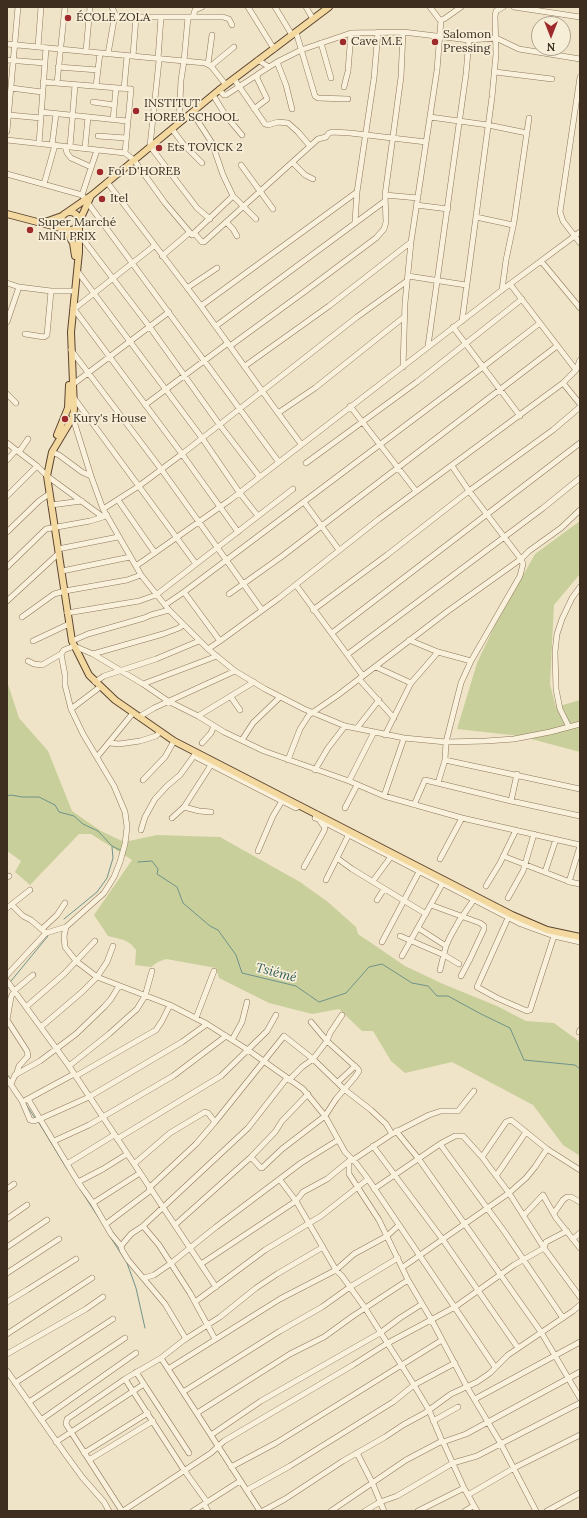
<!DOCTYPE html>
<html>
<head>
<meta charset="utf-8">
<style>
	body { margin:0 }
	#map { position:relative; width:587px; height:1518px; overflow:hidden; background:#f0e4c8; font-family:Lora,serif }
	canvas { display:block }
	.frame { position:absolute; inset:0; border:8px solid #3d2e20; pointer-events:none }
	.north { position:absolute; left:531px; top:16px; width:40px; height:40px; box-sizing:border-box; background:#f7eed8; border:1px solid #ada18e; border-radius:50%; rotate:180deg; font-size:11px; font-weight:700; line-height:16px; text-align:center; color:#3d2e20 }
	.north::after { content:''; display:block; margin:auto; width:14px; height:18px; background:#9e2a2b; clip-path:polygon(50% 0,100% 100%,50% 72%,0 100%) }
</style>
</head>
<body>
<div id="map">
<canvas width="587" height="1518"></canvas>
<div class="frame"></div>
<div class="north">N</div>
</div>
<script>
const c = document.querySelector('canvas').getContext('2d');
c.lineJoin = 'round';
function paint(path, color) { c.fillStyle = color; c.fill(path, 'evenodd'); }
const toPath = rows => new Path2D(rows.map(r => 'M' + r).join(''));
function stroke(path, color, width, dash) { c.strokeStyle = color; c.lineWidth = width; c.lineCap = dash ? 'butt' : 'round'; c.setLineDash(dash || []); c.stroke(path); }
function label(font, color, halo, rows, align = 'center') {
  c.font = font + ' Lora,serif'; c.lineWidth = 3.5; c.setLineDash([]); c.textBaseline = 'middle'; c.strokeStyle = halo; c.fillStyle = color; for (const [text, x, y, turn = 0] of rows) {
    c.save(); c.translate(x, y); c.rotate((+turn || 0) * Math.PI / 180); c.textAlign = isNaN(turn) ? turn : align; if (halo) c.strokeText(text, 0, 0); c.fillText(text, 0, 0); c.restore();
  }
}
const green = toPath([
	[580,521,580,574,554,605,550,684,556,707,580,700,580,752,520,736,457,729,477,663,495,625,535,554],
	[7,681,19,718,48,751,72,811,101,831,124,842,157,835,220,837,300,882,328,902,356,927,358,934,405,966,443,984,497,1006,526,1021,554,1023,580,1042,580,1156,563,1145,533,1105,452,1062,405,1073,391,1061,373,1031,362,1031,339,1009,312,1014,269,1003,219,978,216,968,166,959,158,962,151,967,135,965,136,950,131,944,124,940,108,936,94,915,132,860,91,834,79,834,30,885,15,872,21,861,7,851]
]);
const stream = toPath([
	[7,796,11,795,22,797,39,797,55,805,59,812,74,816,83,824,98,831,112,846,120,850],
	[138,862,152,861,158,869,157,874,177,887,183,903,210,926,218,930,236,955,242,973,296,986,319,1002,346,993,369,967,382,964,412,983,428,986,437,996,448,996,481,1014,510,1028,524,1060,575,1065,580,1069],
	[64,919,97,892,107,878,113,858,112,847],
	[11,981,48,936],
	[7,1074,9,1077],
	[25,1103,35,1118],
	[39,1123,67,1169],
	[80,1189,104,1226],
	[111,1238,127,1263,136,1288,145,1328]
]);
const minor = toPath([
	[112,7,115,14,118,17,223,17,229,19,232,25],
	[248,7,274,49],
	[275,7,292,35],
	[306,7,313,19],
	[430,7,439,19,441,20],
	[514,7,580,17],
	[161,17,158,59,159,61,150,146,197,208,210,219],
	[193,17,195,10,202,7],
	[441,20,444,19,461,7],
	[296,32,315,96,318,98,348,99],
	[321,43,331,78],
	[7,44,205,63,211,66,226,85],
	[38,47,41,7],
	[86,51,90,7],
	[108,54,115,14],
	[133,56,136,17],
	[7,60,45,63],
	[258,60,269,67],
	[277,62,286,85,292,109],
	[208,64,212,35],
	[211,66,234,47],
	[58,67,98,70],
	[495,72,552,79],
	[580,77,560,212,563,221,580,243],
	[234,79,265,124,268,125,278,122,288,123,298,132,310,146],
	[43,82,131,89,125,153],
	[57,83,65,7],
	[96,86,100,53],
	[344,87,348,71,351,33],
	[11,88,42,92],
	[124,89,127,56],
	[219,90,224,95,226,95,257,75],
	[213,95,226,116,242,135],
	[93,102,114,105],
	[254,109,267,99,257,78,258,74,277,62,301,50,351,33,403,32,469,40,496,38,519,49,580,59],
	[41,112,127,121],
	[192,112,212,143,223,175,233,196,256,219],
	[9,115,41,118],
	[430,117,488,125,527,133],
	[113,120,116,88],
	[179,123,181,80,184,61,188,17],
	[172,129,184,145,202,163],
	[7,131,18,7],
	[98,136,126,138],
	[7,140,125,153,134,160,165,203,192,235,233,196],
	[39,144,46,48],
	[52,145,56,114],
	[65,146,67,153,71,158,91,167],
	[70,147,75,85],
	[85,148,88,117],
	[293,163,305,175,313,179],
	[241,165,273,209],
	[7,174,82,195,278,461],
	[107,182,201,306,278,413],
	[44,184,55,145],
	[82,195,97,150],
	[385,195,418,198],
	[416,205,448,209],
	[476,217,513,225],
	[226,222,233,229,237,236],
	[355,222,357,192,374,78,378,32],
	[79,234,149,326,219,424,259,476],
	[195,234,202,242,204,242,318,139,326,137,329,133,332,132,350,133,426,142],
	[162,256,189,233],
	[541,261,580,308],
	[78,272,202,438,239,492,258,516],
	[408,276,466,285],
	[7,283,19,287,51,291,72,291],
	[510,284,576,370],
	[187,288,217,268],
	[502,290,506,260,514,222,529,118],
	[201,306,357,192],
	[73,308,74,309,154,246],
	[74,309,182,454,238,532],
	[462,321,492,97,496,54,495,16,496,11,503,7],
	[7,322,19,287],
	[216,326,385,201],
	[453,327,520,416],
	[25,334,44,337,47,335,51,291],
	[230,346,304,292,376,238,384,229,386,222,385,195,401,77,403,32],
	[428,346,466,74,469,40],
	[71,350,161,469,262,610],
	[245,366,329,306,411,242],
	[403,367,405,303,411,242,437,70,441,20],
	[563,383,580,404],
	[72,385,169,312],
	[7,394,16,403],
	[74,398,196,564],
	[145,405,228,343],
	[350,406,416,491],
	[72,415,91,476,103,509,141,575,169,610,208,649,235,671,265,689,304,709,345,726,404,738,446,742,486,741,514,739,550,732,580,724],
	[7,443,37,466,47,476,103,517,107,515],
	[301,444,278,413,315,388,404,317],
	[19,452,28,439],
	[52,452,59,455,82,472,91,476],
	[7,460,16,450],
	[306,463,417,382,522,299],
	[7,496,37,466],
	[118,500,155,553],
	[304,502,339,550],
	[51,505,82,501],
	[103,509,139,486,182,454,357,317,407,281],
	[7,532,39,501,49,494],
	[58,549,118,537],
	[136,566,230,500,502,290,580,232],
	[7,567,46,529,90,521,103,517],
	[62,571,130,557],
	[296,585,363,676],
	[184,592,483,367,540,323],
	[229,594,281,557,557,346],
	[7,601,59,553],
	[165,605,184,592,220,641],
	[313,610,387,555,469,491,553,430,580,407],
	[67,613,139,601,156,595,293,489],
	[22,617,54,594,65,591,127,580,141,575],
	[183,625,179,628,163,634,93,654,74,646,64,650,61,654,65,675,65,685,71,709,83,734,114,786,125,812,127,827,125,844,120,862,114,877,104,893,66,927,64,936,65,947,76,961,97,977,170,1005,207,1024,248,1050,303,1089,325,1116,345,1152,356,1163,368,1179,495,1367],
	[332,633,580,443],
	[409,640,438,652,471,661],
	[33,641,69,624],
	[72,641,88,634,144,618,151,615,169,610],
	[208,649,220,641,279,598,379,519,563,383,576,370,580,360],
	[93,654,143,684,168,701,198,716,224,732,264,751,349,781,384,796,462,818,580,845],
	[348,654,543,508,580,478],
	[28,661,34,664,42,665,61,654],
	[376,667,411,683],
	[359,679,394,718],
	[95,682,104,676,156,659,199,641],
	[143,684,217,656],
	[231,697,240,710],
	[71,709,100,687],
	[198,716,254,682],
	[139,717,154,708,235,671],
	[569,727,560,709,556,689,555,652,557,634,562,619,572,598,580,587],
	[357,728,379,700],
	[385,735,411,683,438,652],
	[242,740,253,723,280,697],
	[110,743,119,744,140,741,156,736,160,732],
	[202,743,211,733,214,726],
	[194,756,282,801,296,808,299,806],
	[97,757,133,713],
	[288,760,300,729,309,715,338,695,448,611,521,559,529,551,561,528,580,510],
	[445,760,580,789],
	[315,770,328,748,345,726],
	[143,780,165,757,174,741],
	[349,781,374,732],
	[438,783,445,760,446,742,461,683,471,661,520,576,523,564,521,559,469,491,452,466],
	[384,796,404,738],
	[511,801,517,774],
	[414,805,425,780,511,801,580,816],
	[184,807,199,811,211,812],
	[345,808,357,785],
	[317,814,315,818,320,820,521,924,554,936,580,942],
	[172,818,184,807,211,765],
	[141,830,145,817,155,799,167,786,180,775,196,753],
	[258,851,273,816,282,801],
	[503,856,570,882,580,884],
	[337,858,352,869,426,914],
	[440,859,462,818],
	[304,867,324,831,325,828,320,821],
	[545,872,556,839],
	[7,877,9,876],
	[326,880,349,834],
	[373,881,393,854],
	[569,882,580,846],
	[486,886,500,863,516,830],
	[508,898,523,871,534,834],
	[377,900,384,889],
	[12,905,23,916,31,920,46,933],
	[431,905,480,923,484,926,484,929,470,959,461,976],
	[7,908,30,890],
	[508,918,477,987,497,998,527,1011,530,1010,554,936],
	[418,928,446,946],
	[42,929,57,915,65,903],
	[400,936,444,955,459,964],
	[382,942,420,870],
	[402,956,444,881],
	[440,970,446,946,450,937,459,921,475,898],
	[7,975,46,933,66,927],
	[7,981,69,1066,216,1287],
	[26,1007,64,974,95,941],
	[196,1018,214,971],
	[41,1027,82,992,97,977,107,962,113,946],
	[579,1032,580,1030],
	[232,1040,242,1022,247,1002],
	[69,1066,109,1034,137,1009,145,996,152,971],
	[16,1075,19,1066,28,1056,27,1051,7,1020,11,997,14,991,33,975],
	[76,1076,156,1030,162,1021,170,1005],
	[7,1079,22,1101,30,1120,33,1121,40,1119,89,1097,182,1042,207,1024],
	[289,1080,302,1067,313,1059,327,1041,330,1033,342,1015],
	[338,1082,355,1066],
	[11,1084,15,1075,40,1061,76,1034,104,1007,111,999,119,986],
	[28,1099,78,1182,93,1203,111,1234,121,1246,131,1234,143,1226,248,1128,287,1078],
	[26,1100,74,1074],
	[396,1131,418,1158,541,1332,580,1398],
	[117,1139,221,1076,267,1031,276,1015],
	[54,1141,89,1125,173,1076,226,1036],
	[440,1144,504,1231,563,1318],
	[373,1146,443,1240,518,1348],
	[251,1157,261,1168,262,1168,282,1149,325,1116,336,1099,355,1077,359,1071,358,1069,327,1041,311,1022],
	[482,1157,506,1122,511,1120,547,1149,580,1170],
	[349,1161,349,1174,379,1220,408,1280,431,1319,467,1387,501,1444,536,1511],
	[67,1164,114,1135],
	[134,1164,170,1133,205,1112,208,1113,215,1122],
	[496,1176,526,1132],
	[280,1180,296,1201,336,1270,342,1276,365,1308,414,1385,429,1410,442,1441,444,1444,464,1488,477,1511],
	[78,1182,103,1169,127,1154],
	[149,1188,196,1144,215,1122,284,1036,313,1059,344,1089,371,1110,386,1124,392,1134],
	[7,1189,14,1184],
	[374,1189,440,1144,455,1136,463,1136,482,1157,509,1193,544,1248,580,1297],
	[93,1203,140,1173],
	[554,1213,563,1200,567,1197,571,1197,580,1202],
	[524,1215,543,1195,556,1218,580,1248],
	[7,1219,27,1205],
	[106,1224,151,1190],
	[176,1224,251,1157,275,1132,282,1121,308,1094],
	[143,1226,159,1245,190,1293,215,1339],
	[573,1239,580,1233],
	[121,1246,122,1250,128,1260,165,1304,186,1339],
	[7,1247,47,1220],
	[201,1264,296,1201,303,1192,327,1179,349,1161,353,1160,392,1134,429,1115,441,1111,458,1111,474,1091],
	[403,1267,509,1193,526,1178,535,1167,547,1149],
	[7,1273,59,1239],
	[144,1278,154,1275,170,1264,216,1227,301,1163,338,1140],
	[7,1302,27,1290,76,1259],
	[195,1302,265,1250,321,1216,368,1179],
	[7,1334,92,1278],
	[7,1354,86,1309,103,1297],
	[161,1358,260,1511],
	[168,1369,280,1299,336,1270,354,1254,387,1236,399,1225],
	[7,1371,66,1455,82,1477,104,1502,109,1511],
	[136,1372,189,1453],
	[125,1379,184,1470,207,1502],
	[15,1383,113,1319],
	[183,1392,280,1331,322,1307,350,1287,398,1258],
	[475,1399,580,1342],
	[29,1402,125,1338],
	[197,1413,290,1354,324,1337,353,1316,408,1280],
	[41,1420,136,1353],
	[433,1421,458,1407],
	[211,1435,261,1401,380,1333,400,1318,422,1304],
	[56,1442,144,1384],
	[443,1442,466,1434,580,1372],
	[84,1453,148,1413],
	[357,1453,372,1482,384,1511],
	[89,1460,153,1421],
	[231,1467,276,1443,442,1340],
	[247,1490,290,1466,393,1402,414,1385,455,1363],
	[468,1495,514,1468,580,1435],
	[204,1504,208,1511],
	[122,1511,71,1432,66,1424,67,1419,125,1379,161,1358,184,1340,220,1317,256,1288,277,1274,323,1247],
	[123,1511,211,1453,224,1441,353,1365,386,1344,455,1307,514,1265,544,1248,546,1242,567,1231],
	[193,1511,240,1481],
	[263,1511,285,1499,343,1461,385,1437,403,1425,425,1413,451,1394,477,1382,490,1373,508,1355,573,1311,580,1305],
	[331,1511,406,1460,442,1441],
	[365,1511,380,1502,397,1496,453,1463,477,1456,580,1403],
	[418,1511,464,1488],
	[465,1511,473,1506],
	[547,1511,580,1493]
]);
const major = toPath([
	'61 221a9 9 0 1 1 18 0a9 9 0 1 1-18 0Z',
	[66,213,92,195,219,90,329,7],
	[7,214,64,229],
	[40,222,48,221,62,216],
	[79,222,90,198],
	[79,224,79,252,71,332,74,409,73,417,52,452,47,476,72,641,89,675,115,700,174,741,512,915,547,930,580,937],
	[66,230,73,243,75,256],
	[57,435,68,408,69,385]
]);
const markers = [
	[68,18,4,"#9e2a2b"],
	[343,42,4,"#9e2a2b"],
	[435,42,4,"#9e2a2b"],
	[136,111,4,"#9e2a2b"],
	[159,148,4,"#9e2a2b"],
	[100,172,4,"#9e2a2b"],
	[102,199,4,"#9e2a2b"],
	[30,230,4,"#9e2a2b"],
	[65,419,4,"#9e2a2b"]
];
const poiNames = [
	["ÉCOLE ZOLA",76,18],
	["Salomon",443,35],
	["Pressing",443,49],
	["Cave M.E",351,42],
	["INSTITUT",144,104],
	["HOREB SCHOOL",144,118],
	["Ets TOVICK 2",167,148],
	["Foi D'HOREB",108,172],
	["Itel",110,199],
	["Super Marché",38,223],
	["MINI PRIX",38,237],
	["Kury's House",73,419]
];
const waterNames = [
	["Tsiémé",276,973,15]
];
paint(green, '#c9cf9b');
stroke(stream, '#6f938a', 1);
stroke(minor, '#8d765c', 6);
stroke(major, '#5b4430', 8);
stroke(minor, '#faf1dc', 5);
stroke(major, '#f3d9a0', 6);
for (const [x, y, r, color] of markers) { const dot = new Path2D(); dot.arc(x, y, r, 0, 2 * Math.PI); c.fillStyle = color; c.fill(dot); stroke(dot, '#f7eed8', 1.5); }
label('12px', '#3d2e20', '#f7eed8', poiNames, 'left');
label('italic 13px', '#2f5d5a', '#f7eed8', waterNames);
</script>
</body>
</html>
